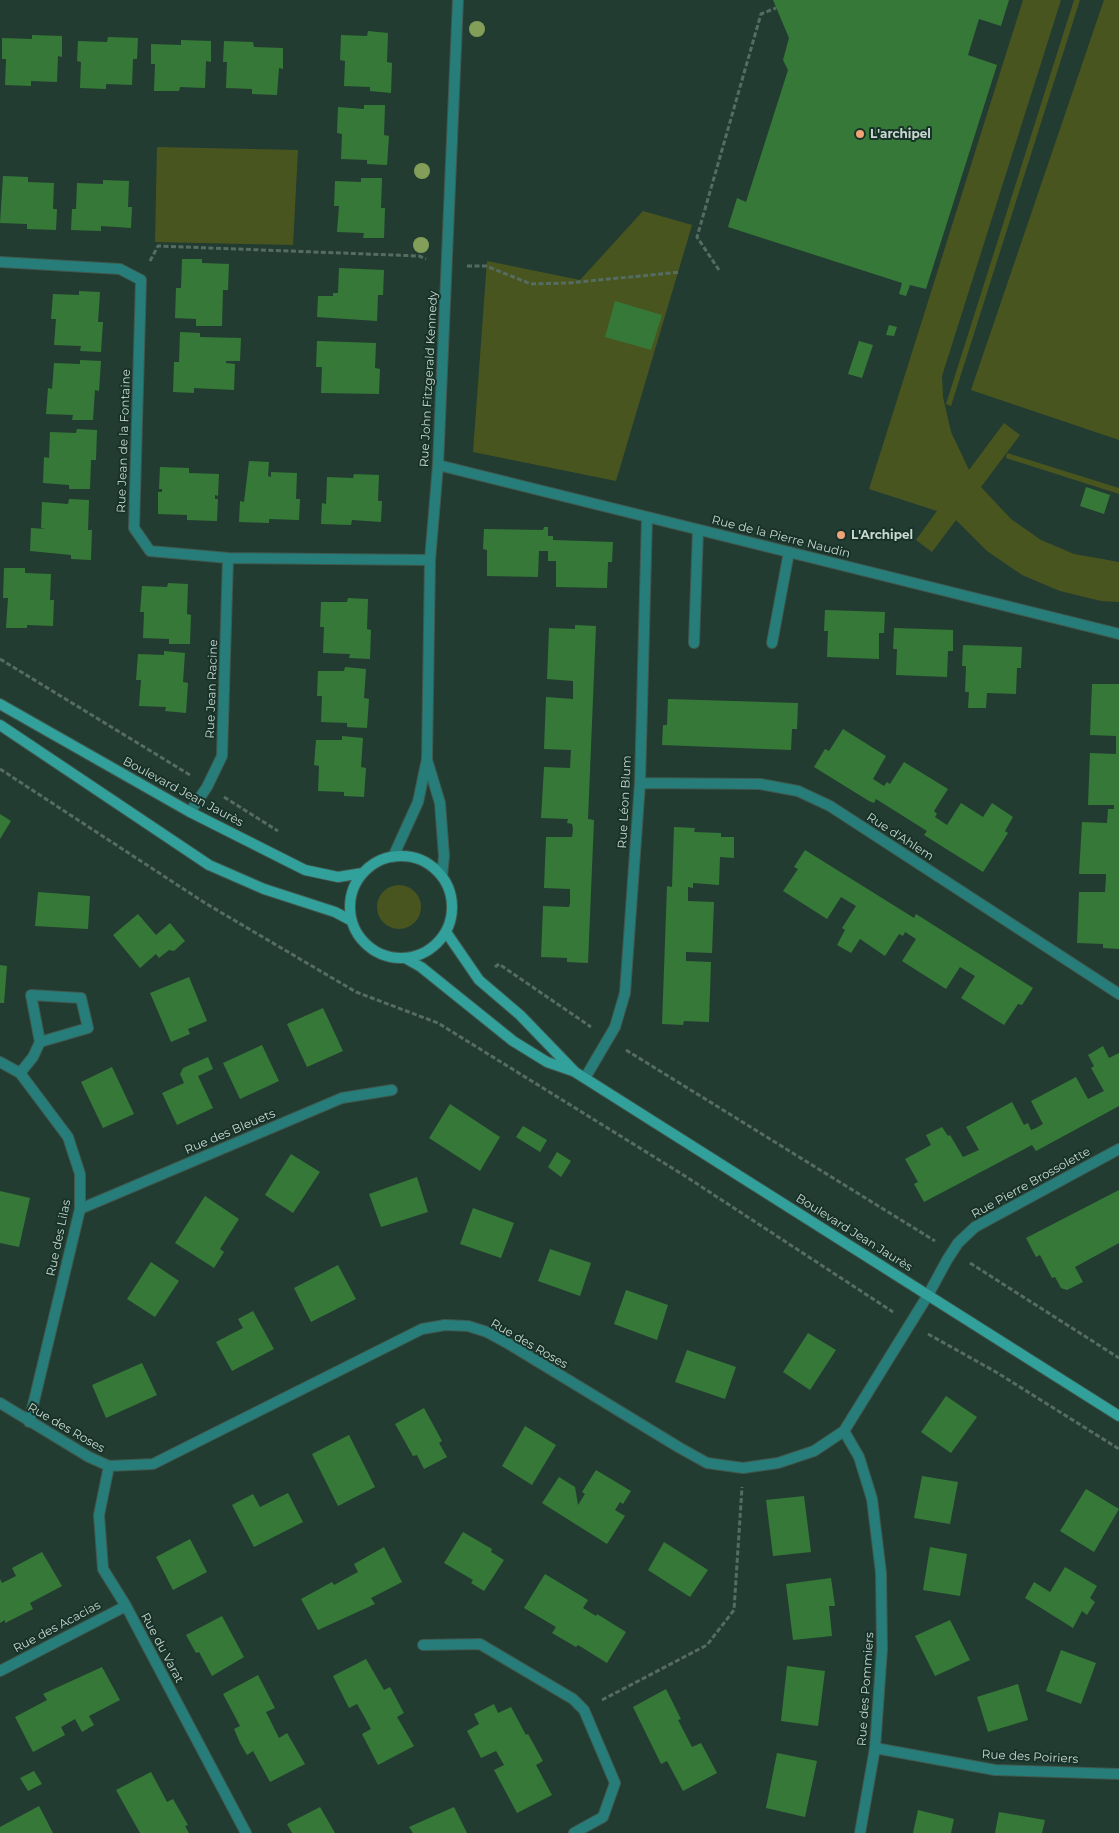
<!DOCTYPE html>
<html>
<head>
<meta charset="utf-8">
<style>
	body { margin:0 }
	canvas { display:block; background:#223c32 }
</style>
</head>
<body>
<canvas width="1119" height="1833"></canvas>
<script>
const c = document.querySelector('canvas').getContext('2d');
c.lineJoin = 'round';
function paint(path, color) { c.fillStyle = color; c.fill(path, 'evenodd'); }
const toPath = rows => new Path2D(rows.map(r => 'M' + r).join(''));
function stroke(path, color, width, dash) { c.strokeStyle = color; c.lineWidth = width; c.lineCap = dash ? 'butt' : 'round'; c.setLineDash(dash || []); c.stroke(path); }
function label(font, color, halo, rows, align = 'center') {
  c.font = font + ' Montserrat,sans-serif'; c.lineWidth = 4; c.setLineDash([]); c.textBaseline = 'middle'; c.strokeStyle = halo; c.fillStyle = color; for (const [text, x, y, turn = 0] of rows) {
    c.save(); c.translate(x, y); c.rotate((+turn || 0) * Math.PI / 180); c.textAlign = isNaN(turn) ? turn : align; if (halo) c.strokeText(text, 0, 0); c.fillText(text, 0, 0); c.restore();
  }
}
const green = toPath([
	[1023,0,1061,0,942,376,943,397,951,432,969,470,1004,423,1020,435,981,487,1011,519,1041,540,1074,554,1119,562,1119,602,1101,601,1060,591,1022,575,987,551,956,520,932,552,916,540,937,511,869,489],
	[1074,0,1080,0,951,406,946,404],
	[1104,0,1119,0,1119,440,971,390],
	[157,147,298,150,293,245,155,242],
	[643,211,692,225,616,481,473,452,487,261,580,280],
	[1007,453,1119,488,1119,494,1006,458],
	'377 907a22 22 0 1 1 44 0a22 22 0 1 1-44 0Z'
]);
const building = toPath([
	[773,0,1009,0,1001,26,979,19,968,55,997,65,926,289,910,285,906,296,899,294,902,283,728,227,737,198,746,202,788,70,783,60,789,38],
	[368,31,388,33,387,62,392,63,391,93,370,91,370,87,344,86,345,61,340,60,341,35,367,36],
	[32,35,62,36,62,57,58,56,57,82,31,81,31,86,5,85,6,59,2,59,2,38,32,39],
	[108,37,138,38,137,59,133,59,132,85,106,84,106,89,80,88,81,62,77,61,78,41,107,42],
	[181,40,211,41,211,62,206,61,205,88,180,87,179,91,154,91,155,64,151,64,151,44,181,45],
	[224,41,253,42,254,47,283,48,283,69,279,68,277,95,252,94,252,89,226,88,227,62,223,62],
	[364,105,385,105,384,135,389,136,387,165,367,164,367,160,341,159,342,134,337,133,338,107,364,109],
	[3,176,28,177,28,182,54,183,53,209,57,209,56,230,27,229,27,224,0,223],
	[361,178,382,178,381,208,385,208,384,238,363,238,364,233,337,232,339,206,334,206,335,181,361,182],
	[103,180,129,181,128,207,132,207,131,228,101,226,101,231,71,230,72,209,76,209,77,183,103,184],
	[182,259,202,259,202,263,229,264,228,290,223,290,222,326,196,326,196,319,175,318,176,288,181,288],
	[339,268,384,270,383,295,378,295,377,321,317,317,318,296,333,296,333,293,338,293],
	[79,291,100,292,98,322,103,322,101,352,80,351,81,346,54,345,56,319,51,319,53,294,79,295],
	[615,301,662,315,651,350,605,337],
	[889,325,897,327,894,336,886,335],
	[180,332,200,333,200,337,241,338,240,361,226,361,226,363,235,364,234,390,194,388,194,393,173,392,174,362,179,362],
	[317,341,376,343,375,368,380,369,379,394,321,393,322,367,316,367],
	[859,341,873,345,862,378,848,374],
	[80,360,101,361,99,391,95,390,93,420,72,420,73,415,46,414,48,388,52,389,54,363,80,364],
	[77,429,97,430,96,460,91,460,90,489,69,489,69,485,43,483,44,457,49,458,50,432,76,433],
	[249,461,269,462,268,476,271,477,271,472,297,473,296,499,300,499,299,520,269,519,269,523,239,522,240,501,244,502],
	[160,467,189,468,189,473,219,474,218,496,215,495,215,499,218,499,217,521,187,520,187,515,158,514,158,492,162,492,162,489,159,489],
	[354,474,379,475,378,501,382,501,381,522,352,520,351,525,321,524,322,503,326,504,327,477,353,478],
	[1086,487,1110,495,1104,514,1080,506],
	[69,499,89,500,88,530,92,530,91,560,71,559,71,555,30,551,31,528,46,529,41,528,42,502,68,504],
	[544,527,548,527,548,536,553,536,553,540,613,542,612,562,608,562,607,588,556,587,556,561,548,561,548,551,539,551,538,577,487,576,487,550,483,549,484,529,543,530],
	[4,568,25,568,25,573,51,574,50,600,54,600,53,626,27,625,27,628,6,628,8,598,3,598],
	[168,583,188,584,187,614,191,615,190,644,169,644,169,639,143,638,144,612,140,612,142,586,167,587],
	[348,598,368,599,367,629,371,630,370,659,349,658,350,654,323,653,324,627,320,627,321,602,347,602],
	[825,610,885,612,884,633,879,633,879,659,827,657,828,631,824,631],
	[575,625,596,626,588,819,594,820,588,963,567,962,567,958,541,957,543,906,569,907,570,903,570,889,544,888,546,837,572,837,573,829,572,824,567,823,568,819,541,818,544,767,570,768,571,750,544,749,546,697,573,699,573,681,547,679,549,628,575,629],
	[894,628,953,630,953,651,948,651,947,677,896,675,897,649,893,649],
	[963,645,1022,647,1021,668,1017,668,1016,694,987,693,986,708,968,708,969,692,965,692,966,666,962,666],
	[164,651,185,653,183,682,188,683,186,713,165,711,166,707,139,706,141,680,136,680,138,654,164,655],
	[345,667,366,669,364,698,369,699,367,728,347,727,347,723,321,722,322,696,317,696,318,671,344,671],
	[1092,684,1119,684,1119,949,1103,948,1103,944,1077,943,1079,892,1105,892,1106,878,1106,874,1079,874,1082,822,1107,823,1108,809,1114,809,1114,805,1088,805,1090,753,1116,754,1116,736,1090,735],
	[668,699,798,703,797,729,792,729,791,750,662,745,663,725,667,725],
	[843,729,886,756,873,779,884,786,887,782,890,784,904,762,948,789,934,811,937,814,935,817,947,825,961,803,983,817,992,803,1013,817,1005,831,1008,833,983,872,924,835,927,831,876,799,874,803,869,801,814,767,825,749,829,751],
	[342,736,363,738,361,767,366,768,364,797,344,796,344,792,318,791,319,766,314,765,316,740,342,740],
	[0,814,11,821,0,839],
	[674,827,695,828,694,832,721,833,721,837,734,837,734,858,720,857,719,885,693,883,693,888,688,887,688,901,714,902,712,953,686,952,686,961,711,962,709,1022,684,1021,683,1025,662,1024,667,886,672,887],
	[805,850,914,918,916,914,1033,988,1022,1005,1018,1004,1004,1025,961,998,975,976,960,967,946,989,902,961,916,939,905,932,903,936,899,934,885,956,860,939,851,953,837,945,845,930,842,928,856,906,841,897,827,919,783,891,798,869,794,867],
	[38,892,90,896,88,929,35,926],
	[138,914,156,935,170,923,185,941,174,951,169,950,159,958,156,954,140,968,113,935],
	[0,965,7,966,4,1003,0,1003],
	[189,977,207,1021,188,1029,190,1034,171,1042,150,993],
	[323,1008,343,1051,307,1067,287,1024],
	[262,1045,279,1081,240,1099,223,1063],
	[1103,1046,1109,1058,1119,1053,1119,1106,1036,1151,1032,1145,924,1202,914,1184,918,1182,905,1159,931,1145,926,1135,942,1127,948,1136,950,1135,963,1157,979,1150,966,1127,1012,1102,1024,1125,1028,1123,1031,1130,1036,1128,1043,1124,1031,1101,1076,1077,1088,1099,1104,1091,1091,1068,1094,1066,1088,1055],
	[208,1057,213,1069,198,1076,213,1108,177,1125,162,1093,184,1083,180,1074,183,1068],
	[112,1067,134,1114,103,1128,81,1082],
	[450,1104,500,1137,480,1171,429,1138],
	[523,1126,547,1140,540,1152,516,1137],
	[557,1152,571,1161,561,1177,548,1167],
	[291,1154,320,1172,293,1213,265,1195],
	[417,1177,428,1212,381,1227,369,1194],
	[1119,1190,1119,1243,1075,1267,1083,1282,1067,1290,1061,1288,1055,1277,1052,1278,1040,1255,1036,1257,1026,1238],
	[0,1191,30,1198,19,1247,0,1243],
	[205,1196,239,1219,220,1249,224,1252,214,1268,175,1243],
	[473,1208,514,1223,501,1258,460,1244],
	[550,1249,591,1263,580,1296,538,1281],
	[151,1262,179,1281,155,1317,127,1299],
	[338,1265,356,1299,311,1322,294,1288],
	[626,1290,668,1305,657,1340,614,1324],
	[253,1311,274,1349,232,1371,216,1342,243,1328,238,1319],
	[808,1333,836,1350,810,1390,783,1372],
	[687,1350,736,1367,725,1399,675,1382],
	[142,1363,157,1395,106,1418,92,1385],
	[946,1396,977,1417,951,1453,921,1432],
	[424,1408,442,1441,439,1443,447,1457,424,1469,417,1455,413,1456,395,1424],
	[525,1426,556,1445,532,1485,502,1466],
	[349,1435,375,1487,338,1506,312,1454],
	[596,1470,631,1491,623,1504,620,1502,615,1510,625,1516,607,1544,542,1503,559,1477,575,1487,578,1505,585,1494,582,1492],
	[922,1476,958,1482,950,1524,914,1518],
	[1086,1489,1119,1509,1094,1552,1060,1531],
	[288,1493,303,1522,254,1547,232,1505,253,1494,260,1507],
	[804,1496,811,1552,773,1556,766,1500],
	[463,1532,492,1549,491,1552,504,1560,484,1591,471,1583,473,1580,444,1563],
	[190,1539,207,1572,173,1590,156,1557],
	[664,1542,708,1570,690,1597,648,1570],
	[384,1547,402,1582,371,1598,375,1604,318,1630,301,1599,332,1582,334,1585,358,1572,354,1564],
	[930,1547,967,1554,960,1596,923,1590],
	[42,1552,62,1586,30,1603,33,1609,5,1623,5,1620,0,1623,0,1579,2,1583,16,1576,12,1568],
	[1065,1567,1097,1586,1090,1598,1095,1602,1087,1615,1082,1611,1073,1628,1025,1598,1034,1582,1050,1592],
	[545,1574,588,1600,583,1608,596,1616,597,1614,626,1632,607,1663,578,1645,576,1647,552,1633,556,1627,524,1608],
	[831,1578,835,1606,829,1606,832,1636,793,1640,786,1584],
	[222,1616,244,1657,212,1676,199,1652,196,1653,186,1635],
	[950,1620,970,1660,935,1676,915,1636],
	[1061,1650,1096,1663,1081,1704,1046,1691],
	[366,1659,384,1690,390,1687,404,1713,397,1717,414,1746,378,1765,362,1734,371,1729,364,1716,357,1704,349,1708,333,1676],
	[787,1666,825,1671,818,1726,781,1721],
	[102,1667,120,1700,89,1716,94,1725,82,1732,75,1719,61,1727,65,1735,33,1752,15,1717,47,1700,43,1694],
	[258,1675,275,1708,266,1712,279,1738,287,1733,305,1764,270,1782,253,1751,247,1755,240,1743,234,1729,240,1726,223,1694],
	[1018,1684,1028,1720,988,1732,977,1697],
	[666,1689,681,1719,678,1720,692,1747,701,1743,717,1773,683,1791,667,1761,661,1764,633,1707],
	[494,1704,498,1713,511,1707,526,1735,528,1734,543,1761,536,1765,552,1795,517,1813,494,1770,504,1765,496,1751,481,1758,467,1731,479,1724,474,1714],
	[777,1753,817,1761,805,1817,766,1808],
	[34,1771,42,1784,28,1791,20,1778],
	[151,1772,167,1802,173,1799,188,1825,185,1826,189,1833,140,1833,116,1790],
	[39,1806,53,1833,0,1833,0,1827],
	[320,1807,335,1833,292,1833,287,1824],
	[454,1807,467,1833,413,1833,409,1827],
	[918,1810,954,1819,951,1833,913,1833],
	[999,1812,1045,1820,1042,1833,995,1833]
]);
const path = toPath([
	[150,261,158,246,419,256,426,259],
	[467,266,486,266,531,284,569,283,680,272],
	[719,270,697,237,761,14,776,8],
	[0,659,190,775],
	[0,769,205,903,356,992,438,1023,685,1176,893,1312],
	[224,797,278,831],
	[495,967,499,964,591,1027],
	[626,1050,935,1241],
	[970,1263,1119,1358],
	[928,1334,996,1372,1119,1449],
	[602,1700,707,1645,734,1610,742,1487]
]);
const lane = toPath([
	[694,643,698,530],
	[772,643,789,552]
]);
const street = toPath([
	[0,262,120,269,141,280,134,528,150,551,228,558,430,560],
	[438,465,1119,634],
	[427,760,440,803,444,856,442,876],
	[640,783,760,784,798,791,830,806,1119,994],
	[190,812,207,787,222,756,228,558],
	[393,857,418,802,427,759,430,560,438,465,458,0],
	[0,1062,20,1073,68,1137,80,1174,80,1209,29,1422],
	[20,1073,33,1057,40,1042,88,1028,81,998,31,995,40,1042],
	[585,1078,615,1027,625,993,640,783,647,517],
	[80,1209,342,1098,392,1090],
	[0,1403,89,1457,109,1466,153,1464,422,1329,445,1325,468,1326,487,1332,509,1344,680,1448,707,1463,743,1468,778,1463,814,1451,844,1431,928,1295,947,1260,958,1243,975,1227,1119,1149],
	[844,1431,859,1457,872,1499,881,1573,882,1649,875,1748,860,1833],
	[109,1466,99,1515,103,1569,126,1606,246,1833],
	[423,1645,480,1644,573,1699,584,1710,615,1783,603,1817,574,1833],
	[0,1671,126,1606],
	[875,1748,995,1770,1119,1774]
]);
const secondary = toPath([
	[0,704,190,812,305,870,338,877,363,873],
	[0,725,209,865,264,889,335,912,352,921],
	'350 907a51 51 0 1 1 102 0a51 51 0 1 1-102 0Z',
	[446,932,479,980,520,1015,575,1072,1119,1416],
	[405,958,421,967,513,1041,547,1062,573,1071]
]);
const trees = [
	[477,29],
	[422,171],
	[421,245]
];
const markers = [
	[860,134,5,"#efa377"],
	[841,535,5,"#efa377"]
];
const poiNames = [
	["L'archipel",870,134],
	["L'Archipel",851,535]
];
const streetNames = [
	["Rue John Fitzgerald Kennedy",429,379,-87],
	["Rue Jean de la Fontaine",124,441,-88],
	["Rue de la Pierre Naudin",781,537,14],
	["Rue Jean Racine",212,689,-88],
	["Boulevard Jean Jaurès",183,792,28],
	["Rue Léon Blum",625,802,-87],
	["Rue d'Ahlem",900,837,33],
	["Rue des Bleuets",230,1132,-23],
	["Rue Pierre Brossolette",1031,1183,-29],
	["Boulevard Jean Jaurès",854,1233,32],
	["Rue des Lilas",59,1238,-78],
	["Rue des Roses",529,1344,30],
	["Rue des Roses",66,1428,30],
	["Rue des Acacias",57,1627,-28],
	["Rue du Varat",162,1648,62],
	["Rue des Pommiers",866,1689,-86],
	["Rue des Poiriers",1030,1757,3]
];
paint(green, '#49551e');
paint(building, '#367837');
stroke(lane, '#40584e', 12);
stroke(street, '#40584e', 12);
stroke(secondary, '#40584e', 12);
stroke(path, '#556c62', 3, [5, 2.5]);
stroke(lane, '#267d79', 10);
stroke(street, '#267d79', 10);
stroke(secondary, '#32a09b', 10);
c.fillStyle = '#839e58';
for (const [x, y] of trees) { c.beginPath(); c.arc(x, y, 8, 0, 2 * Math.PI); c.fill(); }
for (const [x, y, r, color] of markers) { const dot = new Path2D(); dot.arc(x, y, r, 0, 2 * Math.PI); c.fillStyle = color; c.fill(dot); stroke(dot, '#173228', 2); }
label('bold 12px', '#c8d7d0', '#173228', poiNames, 'left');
label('12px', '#c8d7d0', '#173228', streetNames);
</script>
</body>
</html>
